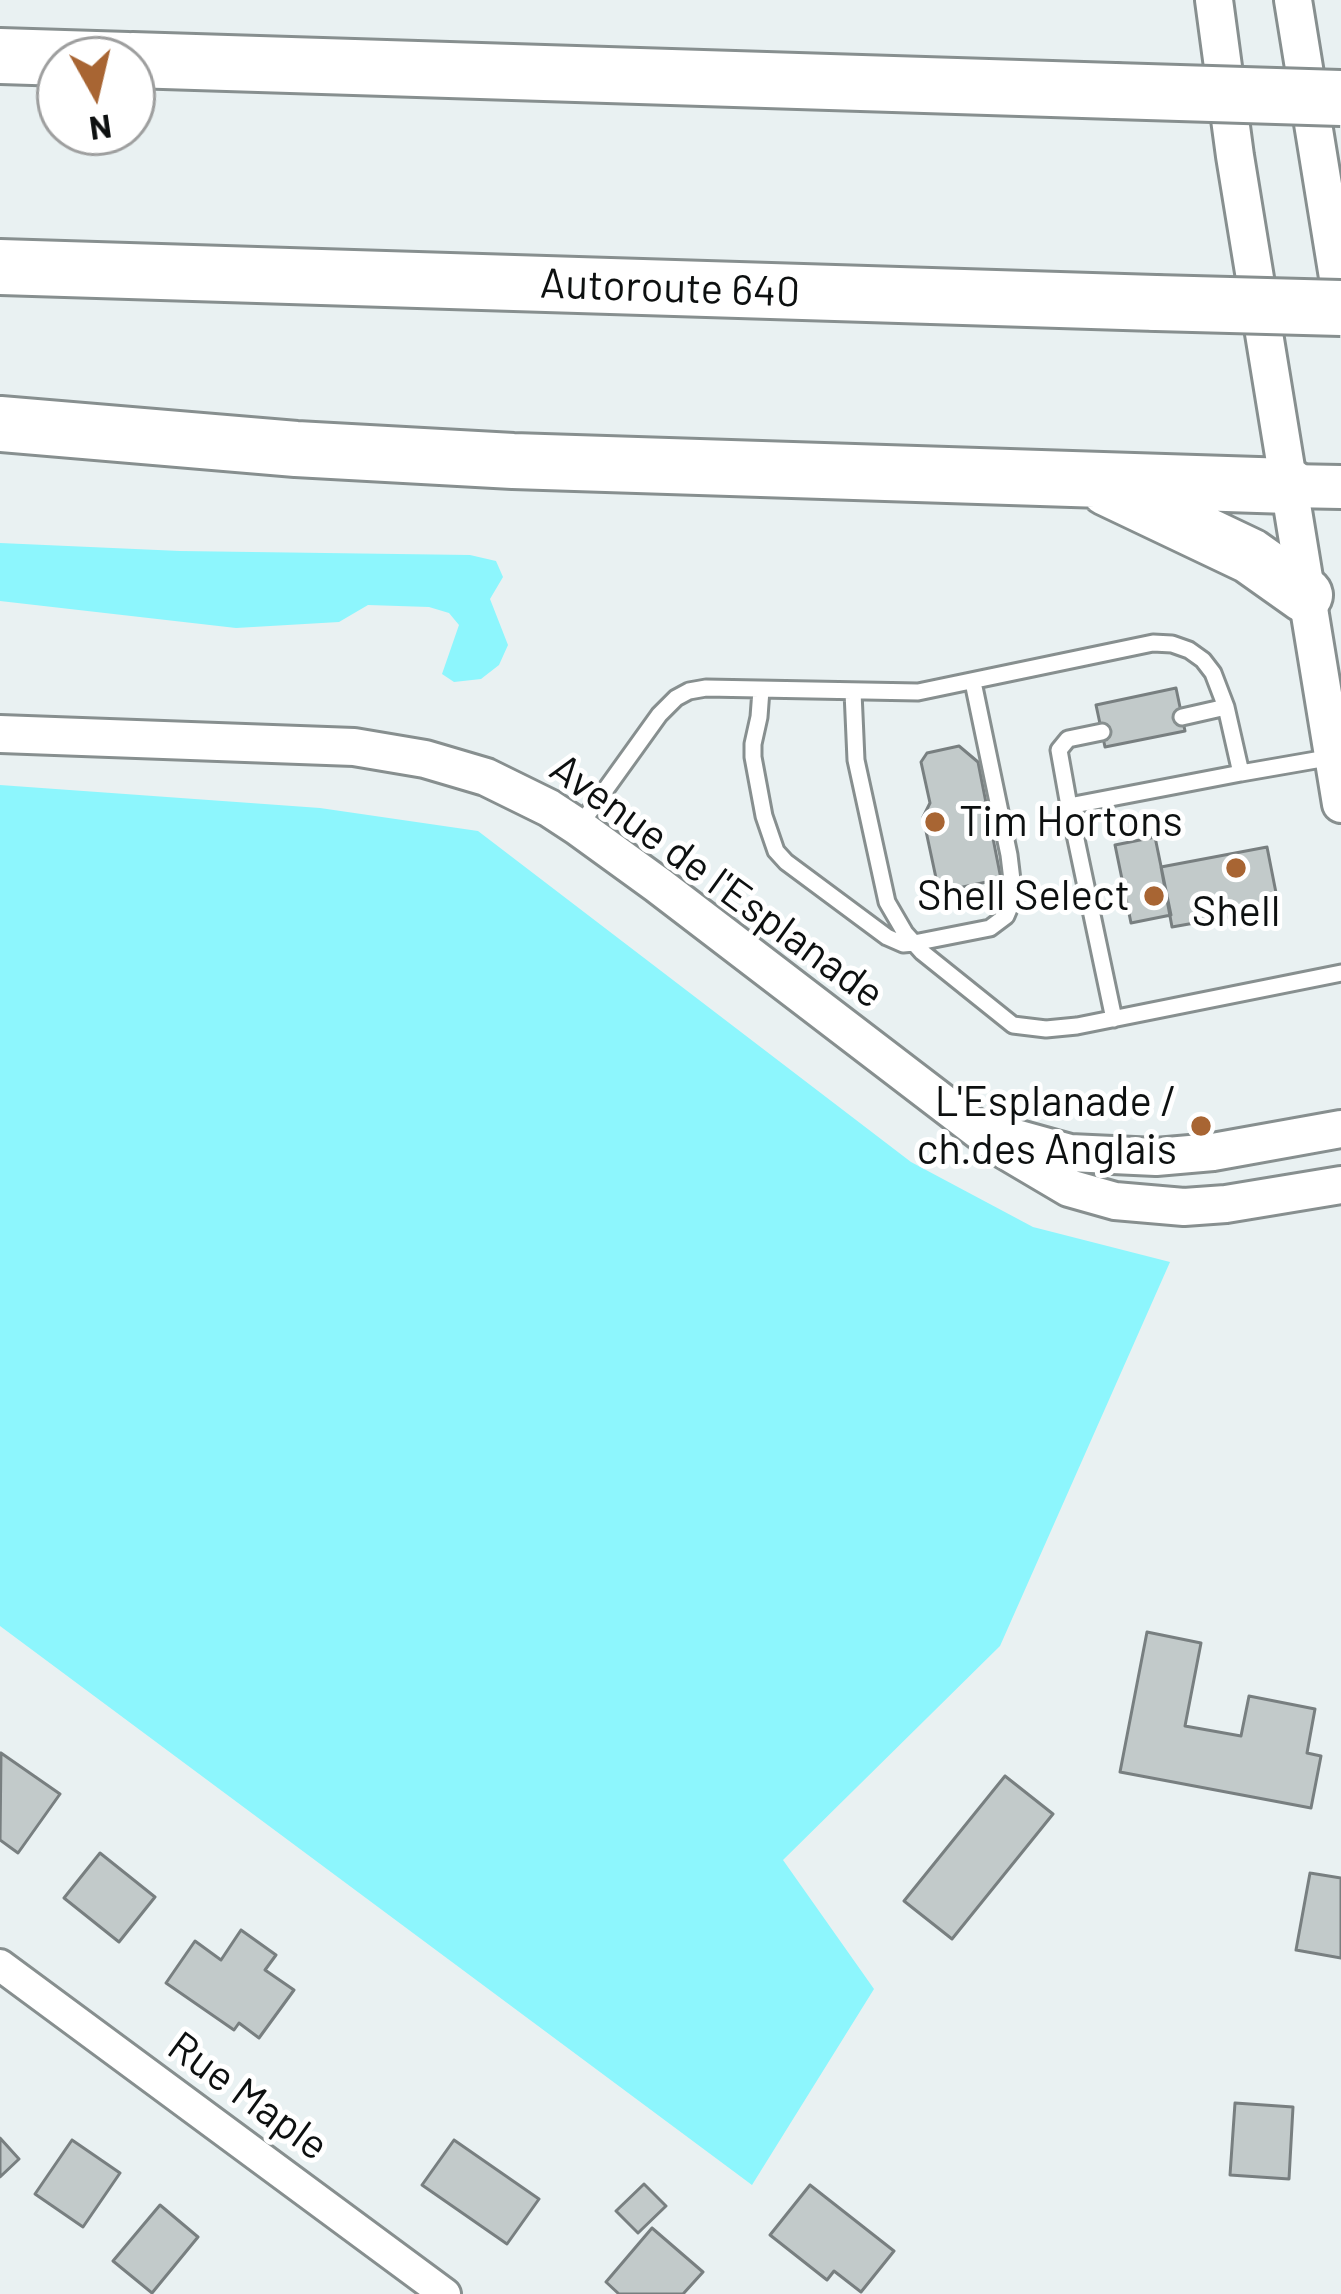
<!DOCTYPE html>
<html>
<head>
<meta charset="utf-8">
<style>
	body { margin:0 }
	#map { position:relative; width:1341px; height:2294px; overflow:hidden; background:#e9f1f2; font-family:Barlow,sans-serif }
	canvas { display:block }
	.north { position:absolute; left:36px; top:36px; width:120px; height:120px; box-sizing:border-box; background:#fff; border:3px solid #9e9f9f; border-radius:50%; rotate:172deg; font-size:33px; font-weight:700; line-height:48px; text-align:center; color:#0d1010 }
	.north::after { content:''; display:block; margin:auto; width:42px; height:54px; background:#a86533; clip-path:polygon(50% 0,100% 100%,50% 72%,0 100%) }
</style>
</head>
<body>
<div id="map">
<canvas width="1341" height="2294"></canvas>
<div class="north">N</div>
</div>
<script>
const c = document.querySelector('canvas').getContext('2d');
c.lineJoin = 'round';
function paint(path, color) { c.fillStyle = color; c.fill(path, 'evenodd'); }
const toPath = rows => new Path2D(rows.map(r => 'M' + r).join(''));
function stroke(path, color, width, dash) { c.strokeStyle = color; c.lineWidth = width; c.lineCap = dash ? 'butt' : 'round'; c.setLineDash(dash || []); c.stroke(path); }
function label(font, color, halo, rows, align = 'center') {
  c.font = font + ' Barlow,sans-serif'; c.lineWidth = 10; c.setLineDash([]); c.textBaseline = 'middle'; c.strokeStyle = halo; c.fillStyle = color; for (const [text, x, y, turn = 0] of rows) {
    c.save(); c.translate(x, y); c.rotate((+turn || 0) * Math.PI / 180); c.textAlign = isNaN(turn) ? turn : align; if (halo) c.strokeText(text, 0, 0); c.fillText(text, 0, 0); c.restore();
  }
}
const green = toPath([
	[0,543,180,551,470,555,496,561,503,577,490,599,508,645,499,665,481,679,454,682,442,674,459,625,449,613,429,607,368,605,339,622,236,628,0,601],
	[0,785,320,808,478,831,911,1162,1033,1227,1170,1262,1000,1646,783,1860,874,1989,752,2185,0,1626]
]);
const building = toPath([
	[1176,688,1185,731,1105,747,1096,705,1176,688],
	[959,746,978,762,1001,879,939,892,923,817,930,803,921,762,927,753,959,746],
	[1155,837,1171,915,1131,923,1115,845,1155,837],
	[1267,847,1279,908,1172,927,1161,867,1267,847],
	[1147,1632,1201,1643,1185,1726,1241,1736,1249,1696,1315,1709,1307,1753,1321,1756,1311,1808,1120,1772,1147,1632],
	[1,1753,60,1794,18,1853,0,1840,1,1753],
	[1005,1776,1053,1814,952,1939,904,1901,1005,1776],
	[100,1853,155,1897,119,1942,64,1898,100,1853],
	[1310,1873,1341,1878,1341,1958,1296,1950,1310,1873],
	[241,1930,276,1955,265,1970,294,1990,259,2038,239,2023,234,2030,166,1983,195,1941,221,1960,241,1930],
	[1235,2103,1293,2107,1289,2179,1230,2175,1235,2103],
	[0,2138,19,2159,0,2177,0,2138],
	[72,2140,120,2173,83,2227,35,2194,72,2140],
	[454,2140,539,2199,507,2244,422,2185,454,2140],
	[644,2184,666,2206,638,2233,616,2211,644,2184],
	[810,2185,894,2251,861,2292,834,2271,827,2280,770,2235,810,2185],
	[160,2205,198,2237,152,2293,113,2261,160,2205],
	[652,2228,703,2272,683,2294,619,2294,606,2282,652,2228]
]);
const service = toPath([
	[761,690,759,717,753,744,753,757,764,816,776,851,786,862,887,937,903,944,914,943,990,928,1006,916,1014,897,1009,855,973,682],
	[853,692,856,760,887,902,905,933,922,952,1013,1025,1046,1029,1077,1026,1341,973],
	[1182,717,1226,707],
	[1069,806,1059,750,1068,739,1102,732],
	[580,825,659,715,676,698,689,691,706,688,918,692,1153,643,1172,644,1189,650,1203,660,1213,673,1226,707,1241,773,1333,757],
	[1114,1019,1069,806,1241,773]
]);
const minor = toPath([
	[0,1965,445,2294]
]);
const tertiary = toPath([
	[1214,0,1235,156,1341,804],
	[1293,0,1341,296],
	[0,734,354,747,425,759,486,777,549,808,578,827,658,885,1003,1149,1069,1188,1115,1201,1184,1207,1226,1204,1341,1185],
	[1005,1135,1070,1153,1156,1157,1213,1152,1341,1129]
]);
const secondary = toPath([
	[1289,486,1341,487]
]);
const motorway = toPath([
	[0,56,128,60],
	[132,60,1115,91],
	[0,267,1156,303],
	[0,424,296,449,513,461,1289,486],
	[1107,488,1250,556,1305,595]
]);
const motorwayBridge = toPath([
	[1115,91,1341,98],
	[1156,303,1341,308]
]);
const markers = [
	[935,822,12,"#a86533"],
	[1236,868,12,"#a86533"],
	[1154,896,12,"#a86533"],
	[1201,1126,12,"#a86533"]
];
const streetNames = [
	["Autoroute 640",670,288,2],
	["Avenue de l'Esplanade",717,881,36],
	["Rue Maple",248,2096,36]
];
const poiNames = [
	["Tim Hortons",959,822,"left"],
	["Shell Select",1130,896],
	["Shell",1236,912,"center"],
	["L'Esplanade /",1177,1102],
	["ch.des Anglais",1177,1150]
];
paint(green, '#8df6fd');
paint(building, '#c2caca');
stroke(building, '#787f80', 3);
stroke(service, '#878f8f', 21);
stroke(minor, '#878f8f', 36);
stroke(tertiary, '#878f8f', 42);
stroke(secondary, '#878f8f', 48);
stroke(motorway, '#878f8f', 60);
stroke(service, '#fff', 15);
stroke(minor, '#fff', 30);
stroke(tertiary, '#fff', 36);
stroke(secondary, '#fff', 42);
stroke(motorway, '#fff', 54);
stroke(motorwayBridge, '#878f8f', 60, []);
stroke(motorwayBridge, '#fff', 54);
for (const [x, y, r, color] of markers) { const dot = new Path2D(); dot.arc(x, y, r, 0, 2 * Math.PI); c.fillStyle = color; c.fill(dot); stroke(dot, '#fff', 4.5); }
label('42px', '#0d1010', '#fff', streetNames);
label('42px', '#0d1010', '#fff', poiNames, 'right');
</script>
</body>
</html>
